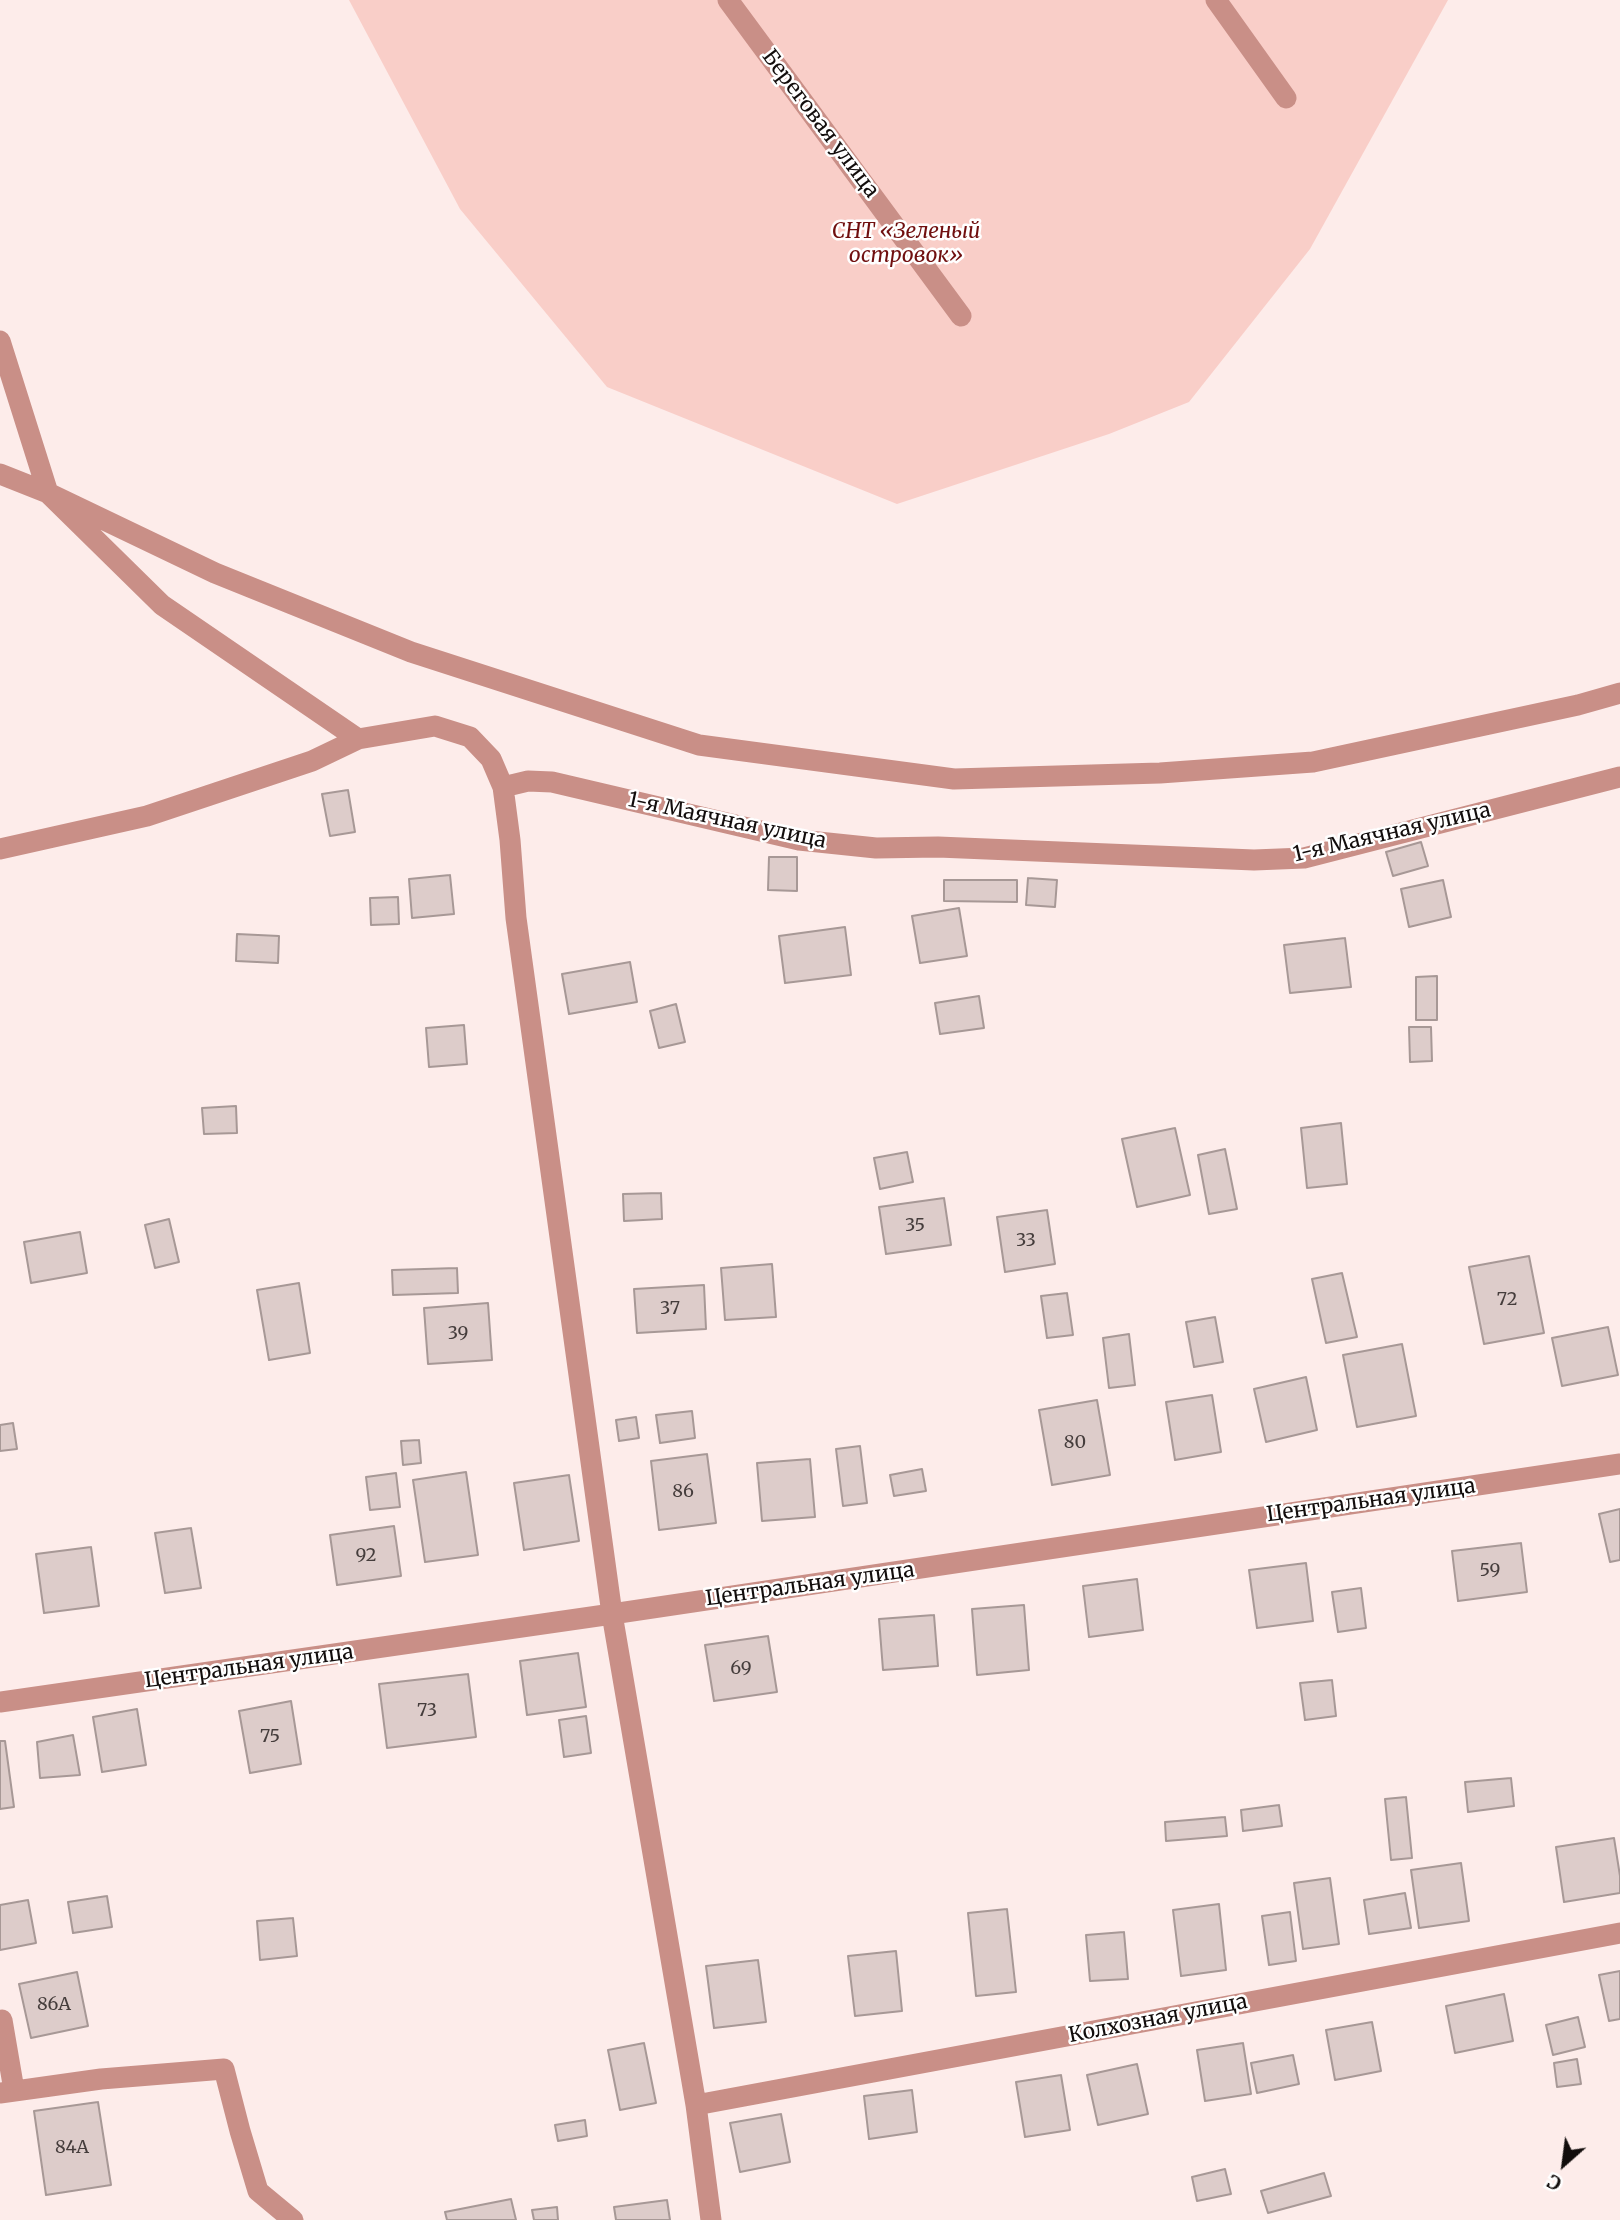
<!DOCTYPE html>
<html>
<head>
<meta charset="utf-8">
<style>
	body { margin:0 }
	#map { position:relative; width:1620px; height:2220px; overflow:hidden; background:#fdecea; font-family:Merriweather,serif }
	canvas { display:block }
	.north { position:absolute; left:1529px; top:2129px; width:70px; height:70px; -webkit-text-stroke:5px #fff; paint-order:stroke; rotate:208deg; font-size:19px; font-weight:700; line-height:28px; text-align:center; color:#120d0c }
	.north::after { content:''; display:block; margin:auto; width:24px; height:32px; background:#120d0c; clip-path:polygon(50% 0,100% 100%,50% 72%,0 100%) }
</style>
</head>
<body>
<div id="map">
<canvas width="1620" height="2220"></canvas>
<div class="north">С</div>
</div>
<script>
const c = document.querySelector('canvas').getContext('2d');
c.lineJoin = 'round';
function paint(path, color) { c.fillStyle = color; c.fill(path, 'evenodd'); }
const toPath = rows => new Path2D(rows.map(r => 'M' + r).join(''));
function stroke(path, color, width, dash) { c.strokeStyle = color; c.lineWidth = width; c.lineCap = dash ? 'butt' : 'round'; c.setLineDash(dash || []); c.stroke(path); }
function label(font, color, halo, rows, align = 'center') {
  c.font = font + ' Merriweather,serif'; c.lineWidth = 5; c.setLineDash([]); c.textBaseline = 'middle'; c.strokeStyle = halo; c.fillStyle = color; for (const [text, x, y, turn = 0] of rows) {
    c.save(); c.translate(x, y); c.rotate((+turn || 0) * Math.PI / 180); c.textAlign = isNaN(turn) ? turn : align; if (halo) c.strokeText(text, 0, 0); c.fillText(text, 0, 0); c.restore();
  }
}
const green = toPath([
	[349,0,1448,0,1310,249,1189,402,1109,434,897,504,607,387,460,209]
]);
const building = toPath([
	[348,790,355,832,330,836,322,794,348,790],
	[1421,842,1428,866,1393,876,1386,852,1421,842],
	[769,857,797,857,797,891,768,890,769,857],
	[450,875,454,914,412,918,409,879,450,875],
	[1028,878,1057,880,1055,907,1026,905,1028,878],
	[944,880,1017,880,1017,902,944,901,944,880],
	[1443,880,1451,917,1409,927,1401,889,1443,880],
	[398,897,399,924,371,925,370,898,398,897],
	[959,908,967,956,920,963,912,916,959,908],
	[845,927,851,975,785,983,779,936,845,927],
	[237,934,279,936,278,963,236,961,237,934],
	[1345,938,1351,987,1290,993,1284,945,1345,938],
	[630,962,637,1002,569,1014,562,974,630,962],
	[1437,976,1437,1020,1416,1020,1416,977,1437,976],
	[979,996,984,1028,940,1034,935,1003,979,996],
	[676,1004,685,1042,659,1048,650,1011,676,1004],
	[464,1025,467,1064,429,1067,426,1028,464,1025],
	[1409,1027,1431,1027,1432,1061,1410,1062,1409,1027],
	[236,1106,237,1133,204,1134,202,1108,236,1106],
	[1341,1123,1347,1184,1307,1188,1301,1128,1341,1123],
	[1175,1128,1190,1195,1137,1207,1122,1139,1175,1128],
	[1225,1149,1237,1209,1209,1214,1198,1155,1225,1149],
	[907,1152,913,1182,880,1189,874,1158,907,1152],
	[661,1193,662,1219,624,1221,623,1194,661,1193],
	[944,1198,951,1245,886,1254,879,1207,944,1198],
	[1047,1210,1055,1264,1005,1272,997,1217,1047,1210],
	[169,1219,179,1262,155,1268,145,1225,169,1219],
	[80,1232,87,1273,31,1283,24,1242,80,1232],
	[1529,1256,1544,1333,1484,1344,1469,1267,1529,1256],
	[772,1264,776,1317,725,1320,721,1268,772,1264],
	[457,1268,458,1293,393,1295,392,1270,457,1268],
	[1342,1273,1357,1337,1326,1343,1312,1279,1342,1273],
	[299,1283,310,1353,269,1360,257,1290,299,1283],
	[704,1285,706,1329,637,1333,634,1289,704,1285],
	[1067,1293,1073,1335,1047,1338,1041,1296,1067,1293],
	[488,1303,492,1360,428,1364,424,1308,488,1303],
	[1215,1317,1223,1362,1194,1367,1186,1322,1215,1317],
	[1608,1327,1618,1375,1562,1386,1552,1338,1608,1327],
	[1129,1334,1135,1385,1109,1388,1103,1338,1129,1334],
	[1402,1344,1416,1416,1357,1427,1343,1355,1402,1344],
	[1306,1377,1317,1430,1266,1442,1254,1389,1306,1377],
	[1212,1395,1221,1452,1175,1460,1166,1402,1212,1395],
	[1097,1400,1110,1475,1052,1485,1039,1410,1097,1400],
	[692,1411,695,1438,660,1443,656,1415,692,1411],
	[636,1417,639,1438,619,1441,616,1420,636,1417],
	[13,1423,17,1449,0,1451,0,1425,13,1423],
	[419,1440,421,1463,403,1465,401,1441,419,1440],
	[860,1446,867,1503,843,1506,836,1449,860,1446],
	[707,1454,716,1523,659,1530,651,1461,707,1454],
	[810,1459,815,1517,762,1521,757,1463,810,1459],
	[922,1469,926,1491,894,1496,890,1475,922,1469],
	[466,1472,478,1555,425,1562,413,1480,466,1472],
	[396,1473,400,1507,370,1510,366,1477,396,1473],
	[569,1475,579,1541,524,1550,514,1483,569,1475],
	[1620,1509,1620,1560,1610,1562,1599,1514,1620,1509],
	[394,1526,401,1576,337,1585,330,1535,394,1526],
	[191,1528,201,1588,165,1593,155,1533,191,1528],
	[1521,1543,1527,1592,1458,1601,1452,1551,1521,1543],
	[91,1547,99,1606,44,1613,36,1554,91,1547],
	[1306,1563,1313,1621,1257,1628,1249,1570,1306,1563],
	[1137,1579,1143,1630,1089,1637,1083,1586,1137,1579],
	[1361,1588,1366,1628,1338,1632,1332,1592,1361,1588],
	[1024,1605,1029,1670,977,1675,972,1609,1024,1605],
	[934,1615,938,1666,883,1670,879,1619,934,1615],
	[768,1636,777,1692,714,1701,705,1645,768,1636],
	[578,1653,586,1707,527,1715,520,1661,578,1653],
	[468,1674,476,1737,387,1748,379,1684,468,1674],
	[1332,1680,1336,1716,1305,1720,1300,1683,1332,1680],
	[291,1701,301,1764,250,1773,239,1711,291,1701],
	[137,1709,146,1765,102,1772,93,1717,137,1709],
	[586,1716,591,1753,564,1757,559,1720,586,1716],
	[73,1735,80,1775,40,1778,37,1742,73,1735],
	[0,1741,5,1741,14,1807,0,1809,0,1741],
	[1511,1778,1514,1806,1468,1812,1465,1782,1511,1778],
	[1406,1797,1412,1858,1391,1860,1385,1799,1406,1797],
	[1279,1805,1282,1826,1243,1831,1241,1810,1279,1805],
	[1225,1817,1227,1836,1166,1841,1165,1822,1225,1817],
	[1614,1838,1620,1876,1620,1893,1564,1902,1556,1847,1614,1838],
	[1461,1863,1469,1921,1419,1928,1411,1870,1461,1863],
	[1330,1878,1339,1944,1303,1949,1294,1883,1330,1878],
	[1405,1893,1411,1928,1369,1934,1364,1900,1405,1893],
	[107,1896,112,1927,73,1933,68,1902,107,1896],
	[28,1900,36,1943,0,1950,0,1905,28,1900],
	[1219,1904,1226,1970,1181,1976,1173,1910,1219,1904],
	[1007,1909,1016,1992,976,1996,968,1913,1007,1909],
	[1290,1912,1296,1961,1269,1965,1262,1916,1290,1912],
	[293,1918,297,1956,260,1960,257,1921,293,1918],
	[1124,1932,1128,1979,1090,1981,1086,1935,1124,1932],
	[896,1951,902,2011,855,2016,848,1956,896,1951],
	[758,1960,766,2022,714,2028,706,1966,758,1960],
	[1620,1971,1620,2019,1609,2021,1599,1975,1620,1971],
	[77,1972,88,2026,31,2038,19,1984,77,1972],
	[1504,1994,1513,2041,1455,2053,1446,2006,1504,1994],
	[1578,2017,1585,2047,1553,2055,1546,2025,1578,2017],
	[1372,2022,1381,2071,1335,2080,1326,2030,1372,2022],
	[644,2043,656,2103,620,2110,608,2050,644,2043],
	[1243,2043,1251,2094,1205,2101,1197,2050,1243,2043],
	[1293,2055,1299,2084,1257,2093,1251,2063,1293,2055],
	[1577,2059,1581,2084,1557,2087,1554,2063,1577,2059],
	[1137,2064,1148,2114,1098,2125,1087,2075,1137,2064],
	[1061,2075,1070,2130,1025,2137,1016,2082,1061,2075],
	[912,2090,917,2132,869,2139,864,2096,912,2090],
	[98,2102,111,2185,46,2195,34,2111,98,2102],
	[781,2114,790,2162,740,2172,730,2123,781,2114],
	[585,2120,587,2136,558,2141,555,2125,585,2120],
	[1225,2169,1231,2194,1197,2201,1192,2177,1225,2169],
	[1324,2173,1331,2196,1268,2213,1261,2191,1324,2173],
	[511,2199,516,2220,447,2220,445,2212,511,2199],
	[667,2200,670,2220,616,2220,614,2207,667,2200],
	[557,2207,558,2220,534,2220,532,2210,557,2207]
]);
const minor = toPath([
	[728,0,961,316],
	[1216,0,1286,98],
	[0,341,48,493,162,605,358,739],
	[0,474,48,493,215,573,411,652,699,745,954,779,1160,773,1313,762,1578,705,1620,693],
	[503,787,510,840,516,918,612,1614,696,2105,711,2220],
	[0,849,147,816,312,761,358,739,435,726,470,737,491,759,503,787,528,781,552,782,799,840,876,848,938,847,1254,860,1304,858,1620,777],
	[0,1702,612,1614,1620,1464],
	[2,2020,14,2090],
	[0,2093,101,2079,224,2069,240,2131,258,2191,293,2220],
	[696,2105,1620,1933]
]);
const numberNames = [
	["35",915,1226],
	["33",1026,1241],
	["72",1507,1300],
	["37",670,1309],
	["39",458,1334],
	["80",1075,1443],
	["86",683,1492],
	["92",366,1556],
	["59",1490,1571],
	["69",741,1669],
	["73",427,1711],
	["75",270,1737],
	["86А",54,2005],
	["84А",72,2148]
];
const streetNames = [
	["Береговая улица",820,124,53],
	["1-я Маячная улица",727,821,12],
	["1-я Маячная улица",1392,833,-13],
	["Центральная улица",1371,1501,-8],
	["Центральная улица",810,1585,-8],
	["Центральная улица",249,1667,-8],
	["Колхозная улица",1158,2019,-11]
];
const parkNames = [
	["СНТ «Зеленый",906,232],
	["островок»",906,256]
];
paint(green, '#f9cec8');
paint(building, '#ddccca');
stroke(building, '#a79896', 2);
stroke(minor, '#c98f87', 21);
label('18px', '#453d3c', null, numberNames);
label('21px', '#120d0c', '#fff', streetNames);
label('italic 21px', '#700f0f', '#fff', parkNames);
</script>
</body>
</html>
